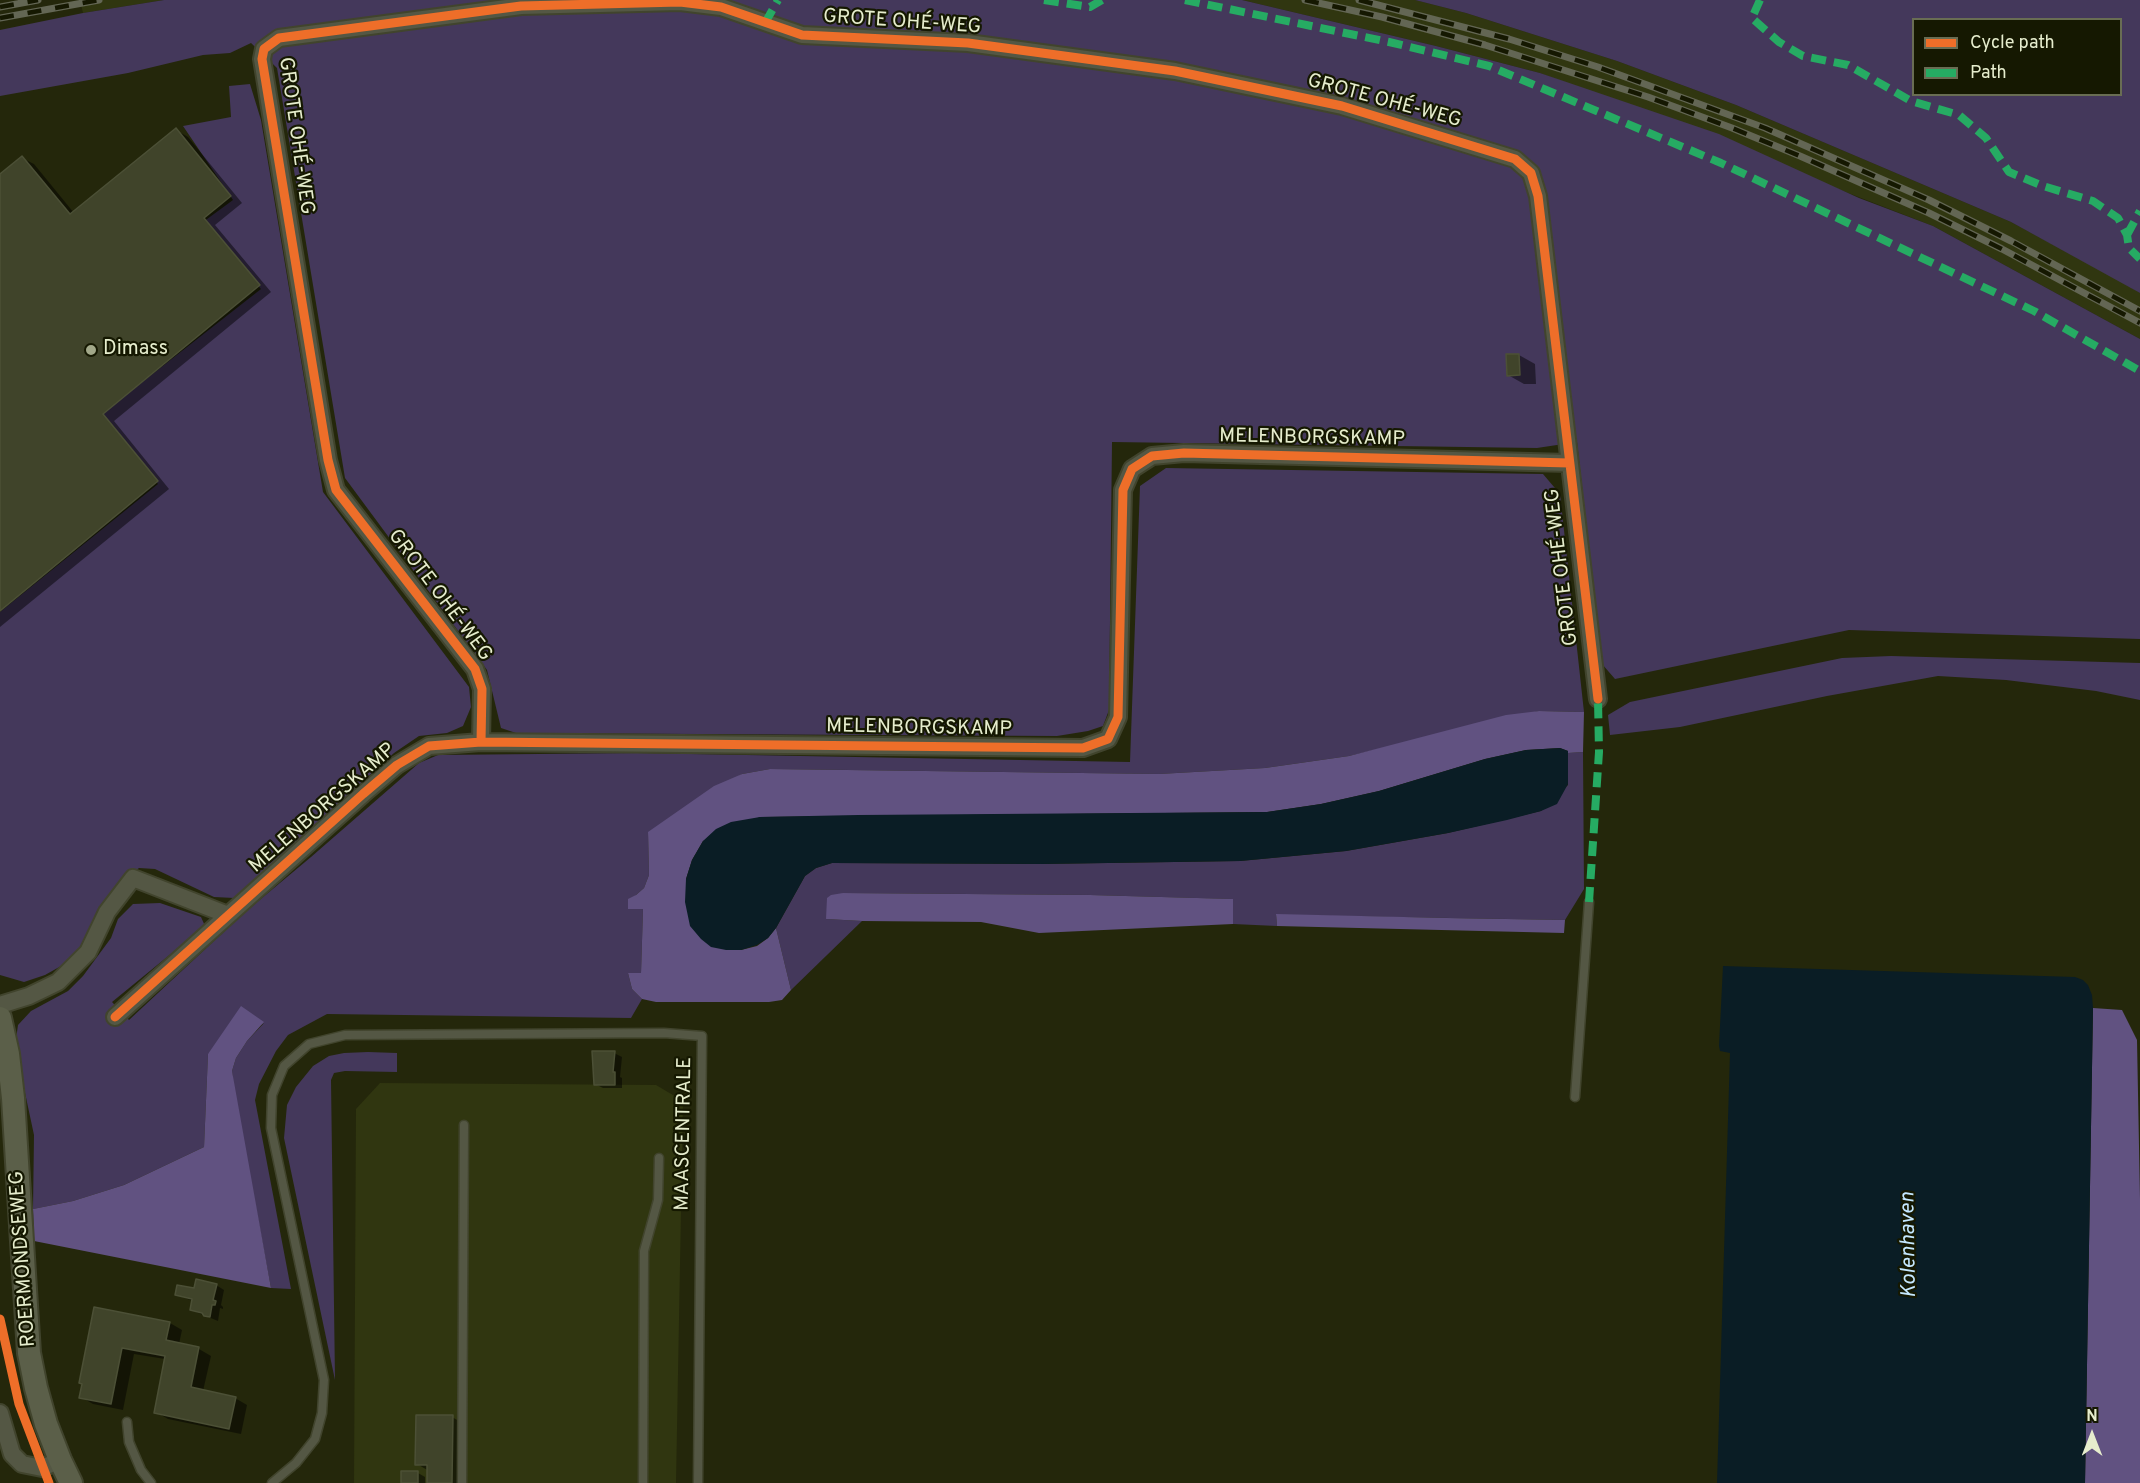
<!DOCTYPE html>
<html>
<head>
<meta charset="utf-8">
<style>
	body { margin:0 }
	#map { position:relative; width:2140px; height:1483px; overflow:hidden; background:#24270b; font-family:Overpass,sans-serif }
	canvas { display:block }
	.legend { position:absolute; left:1912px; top:18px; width:210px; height:78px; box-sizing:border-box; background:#151801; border:2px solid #696d53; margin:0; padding:8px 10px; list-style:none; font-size:18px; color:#e6edcd }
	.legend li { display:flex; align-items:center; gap:12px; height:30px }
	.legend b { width:30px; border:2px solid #696d53 }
	.north { position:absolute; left:2062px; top:1405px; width:60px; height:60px; -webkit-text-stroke:4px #151801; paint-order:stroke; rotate:0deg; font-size:16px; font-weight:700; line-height:24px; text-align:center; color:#e6edcd }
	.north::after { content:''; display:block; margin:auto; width:21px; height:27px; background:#e6edcd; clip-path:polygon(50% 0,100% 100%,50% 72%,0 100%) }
</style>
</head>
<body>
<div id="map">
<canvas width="2140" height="1483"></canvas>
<ul class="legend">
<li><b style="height:8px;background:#ee6e29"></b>Cycle path</li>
<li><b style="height:8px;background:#26ab63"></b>Path</li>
</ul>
<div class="north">N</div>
</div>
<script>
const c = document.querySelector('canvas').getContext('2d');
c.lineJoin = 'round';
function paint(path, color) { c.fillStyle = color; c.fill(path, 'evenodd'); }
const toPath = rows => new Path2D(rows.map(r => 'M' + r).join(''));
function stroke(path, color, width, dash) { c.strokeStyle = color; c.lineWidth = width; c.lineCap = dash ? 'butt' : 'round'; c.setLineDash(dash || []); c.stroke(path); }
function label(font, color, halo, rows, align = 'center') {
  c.font = font + ' Overpass,sans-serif'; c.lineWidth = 4.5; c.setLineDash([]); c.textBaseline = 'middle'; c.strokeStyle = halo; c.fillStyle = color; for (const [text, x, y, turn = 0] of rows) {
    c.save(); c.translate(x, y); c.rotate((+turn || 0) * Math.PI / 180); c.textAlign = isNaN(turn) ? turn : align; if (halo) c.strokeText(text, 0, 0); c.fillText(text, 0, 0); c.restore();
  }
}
const built = toPath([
	[80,0,164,0,83,13],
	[1242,0,1415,0,1466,13,1617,61,1736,105,2011,222,2124,283,2140,293,2140,339,1933,226,1540,73,1436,46],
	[380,1083,656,1085,683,1101,676,1483,354,1483,356,1109]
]);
const green = toPath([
	[164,0,1242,0,1436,46,1540,73,1719,134,1859,198,1933,226,2140,339,2140,639,1849,630,1615,679,1602,664,1577,442,1537,448,1112,442,1109,710,1103,726,1088,731,1057,736,516,733,501,728,487,670,345,478,277,68,251,43,230,53,203,55,128,73,0,96,0,30,83,13],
	[1415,0,2140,0,2140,293,2011,222,1736,105,1617,61,1466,13],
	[1914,20,2120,20,2120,94,1914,94],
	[250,84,261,120,323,492,469,687,471,707,463,726,447,733,419,736,394,753,234,898,214,897,155,869,139,868,123,879,79,951,70,961,45,975,24,982,0,975,0,612,158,484,99,416,261,289,203,222,233,200,183,126,231,117,229,86],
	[1166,468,1543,474,1560,494,1584,712,1539,711,1349,756,1265,768,1159,774,770,769,742,774,648,833,649,875,644,888,636,895,628,909,643,909,641,973,628,973,632,989,642,999,631,1018,327,1014,288,1035,276,1051,259,1084,255,1100,291,1289,271,1288,234,1091,232,1071,236,1058,247,1041,264,1023,208,1054,204,1147,124,1185,73,1201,33,1209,34,1135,15,1046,18,1025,31,1011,68,991,83,976,111,938,118,919,133,904,160,903,201,917,205,926,112,1002,129,1020,244,913,311,857,419,763,438,755,637,753,1130,762,1140,486],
	[1891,656,2140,663,2140,700,2096,691,2006,680,1938,676,1827,696,1680,727,1610,735,1608,715,1630,702,1842,658],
	[1583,752,1584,889,1565,920,1276,915,1277,926,1233,924,1232,899,1090,895,843,893,826,919,862,921,791,990,776,928,805,876,816,868,832,863,1041,864,1240,861,1346,851,1448,833,1541,811,1568,785,1568,753],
	[368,1052,397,1053,397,1072,345,1071,334,1073,331,1080,335,1380,284,1138,287,1105,296,1087,313,1066,329,1056,344,1053]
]);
const forest = toPath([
	[1539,711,1584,712,1583,752,1568,753,1568,751,1560,748,1526,750,1485,759,1379,791,1321,804,1267,812,760,817,703,841,692,860,686,879,741,950,757,946,768,938,776,928,791,990,782,1000,769,1002,656,1002,642,999,632,989,628,973,641,973,643,909,628,909,628,899,636,895,644,888,649,875,648,832,714,786,742,774,770,769,1159,774,1265,768,1349,756,1506,715],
	[843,893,1090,895,1233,899,1233,924,1039,933,981,922,862,921,826,919,827,898,831,895],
	[1276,914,1447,918,1565,920,1564,933,1277,926],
	[241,1006,264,1022,247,1041,236,1058,232,1071,271,1288,34,1241,33,1209,73,1201,124,1185,204,1147,208,1054],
	[2093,1008,2122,1010,2137,1040,2140,1199,2140,1483,2085,1483]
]);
const water = toPath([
	[1560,748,1568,751,1568,784,1557,804,1541,811,1507,820,1448,833,1346,851,1240,861,1041,864,832,863,816,868,805,876,776,928,768,938,757,945,741,950,726,950,711,947,701,939,690,926,685,902,686,879,692,860,703,841,716,829,731,822,760,817,858,815,1267,812,1321,804,1379,791,1485,759,1526,750],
	[1723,966,2075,977,2083,980,2088,985,2092,995,2093,1008,2085,1483,1717,1483,1730,1053,1720,1051,1719,1046]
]);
const shadow = toPath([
	[176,130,188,137,242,203,215,225,271,292,114,421,169,489,0,627,0,176,22,158,34,164,74,213],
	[1519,355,1535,364,1536,384,1524,384,1508,375],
	[614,1053,622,1057,620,1077,622,1078,622,1088,603,1088,595,1084],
	[216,1285,224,1290,221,1305,223,1307,223,1309,220,1308,218,1321,191,1310,193,1301,177,1295],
	[95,1309,170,1323,182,1330,179,1344,199,1349,211,1356,203,1391,235,1398,247,1405,241,1434,168,1419,156,1412,165,1359,134,1354,123,1410,93,1404,81,1397],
	[452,1417,464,1424,464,1483,428,1483,429,1471,417,1464],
	[418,1473,425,1477,425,1483,402,1483]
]);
const building = toPath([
	[176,128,231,196,204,218,260,285,103,414,158,481,0,611,0,174,22,156,70,214,176,128],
	[1506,354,1519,354,1520,375,1507,376,1506,354],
	[592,1051,615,1051,613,1072,615,1072,615,1085,594,1085,592,1051],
	[196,1279,217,1284,213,1300,216,1301,215,1305,212,1305,210,1317,204,1316,202,1313,190,1310,192,1299,175,1295,177,1285,194,1288,196,1279],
	[94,1307,170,1322,166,1340,199,1347,191,1387,236,1397,229,1429,154,1413,165,1356,122,1348,111,1404,79,1398,82,1384,79,1383,94,1307],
	[416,1415,453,1415,452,1483,427,1483,427,1465,415,1465,416,1415],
	[401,1471,418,1471,418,1483,401,1483,401,1471]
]);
const lane = toPath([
	[1575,1097,1589,902],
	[127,1422,129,1442,141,1470,151,1483],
	[272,1483,296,1463,315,1439,322,1413,324,1380,271,1128,272,1095,284,1066,309,1044,345,1035,664,1033,702,1036,698,1483],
	[462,1483,464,1125],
	[643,1483,644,1251,658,1200,659,1158]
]);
const street = toPath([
	[481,742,482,689,475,669,336,490,328,460,262,59,264,49,279,38,521,6,680,2,721,7,802,35,968,43,1175,71,1342,106,1515,159,1531,173,1538,196,1598,699],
	[0,1005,29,996,58,982,88,952,107,912,133,878,228,915],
	[115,1017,363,794,397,765,429,746,481,742,1083,748,1108,739,1118,717,1123,490,1132,469,1152,456,1184,453,1569,463],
	[0,1413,12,1454,22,1464,42,1468,60,1460]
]);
const secondary = toPath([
	[0,1018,8,1054,13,1098,29,1353,36,1388,46,1424,60,1460,71,1483]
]);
const rail = toPath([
	[1305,0,1382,17,1485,45,1648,97,1732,128,1800,156,1929,213,2002,249,2140,323],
	[1359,0,1509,39,1598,67,1765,128,1929,200,2011,241,2140,311],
	[0,7,38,0],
	[0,18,99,0]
]);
const quiet = toPath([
	[1044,0,1090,7,1102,0],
	[1185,0,1389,42,1489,66,1721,163,2034,311,2140,371],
	[1760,0,1752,18,1779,42,1803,56,1848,65,1911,101,1959,115,1986,138,2009,172,2043,186,2093,201,2118,218,2127,235,2129,248,2140,259],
	[765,23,778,0],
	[2127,235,2140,211],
	[1589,902,1599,752,1598,699]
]);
const cycleway = toPath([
	[481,742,482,689,475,669,336,490,328,460,262,59,264,49,279,38,521,6,680,2,721,7,802,35,968,43,1175,71,1342,106,1515,159,1531,173,1538,196,1598,699],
	[115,1017,363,794,397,765,429,746,481,742,1083,748,1108,739,1118,717,1123,490,1132,469,1152,456,1184,453,1569,463],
	[0,1319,19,1404,49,1483]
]);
const markers = [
	[91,350,6,"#a2a889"]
];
const streetNames = [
	["GROTE OHÉ-WEG",902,23,4],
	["GROTE OHÉ-WEG",1384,102,15],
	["GROTE OHÉ-WEG",295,136,82],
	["MELENBORGSKAMP",1312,439,1],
	["GROTE OHÉ-WEG",1563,567,-97],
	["GROTE OHÉ-WEG",439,596,53],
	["MELENBORGSKAMP",919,729,1],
	["MELENBORGSKAMP",323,809,-41],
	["MAASCENTRALE",685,1134,-89],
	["ROERMONDSEWEG",24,1259,-94]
];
const poiNames = [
	["Dimass",103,350]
];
const waterNames = [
	["Kolenhaven",1910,1245,-91]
];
paint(built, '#303610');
paint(green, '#44385b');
paint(forest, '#615281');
paint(water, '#0a1d25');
paint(shadow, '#0007');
paint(building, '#40442a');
stroke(building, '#4c5036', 1.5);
stroke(lane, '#41442d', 11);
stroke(street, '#41442d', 20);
stroke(secondary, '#41442d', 26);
stroke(lane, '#545744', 8);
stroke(street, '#545744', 16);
stroke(secondary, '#5b5f49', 22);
stroke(rail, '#636654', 7);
stroke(rail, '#151801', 4.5, [14]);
stroke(quiet, '#26ab63', 8, [15, 8]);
stroke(cycleway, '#ee6e29', 9);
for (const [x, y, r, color] of markers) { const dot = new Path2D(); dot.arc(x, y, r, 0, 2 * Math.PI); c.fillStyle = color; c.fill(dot); stroke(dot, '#151801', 2); }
label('20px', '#e6edcd', '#151801', streetNames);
label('20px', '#e6edcd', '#151801', poiNames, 'left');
label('italic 21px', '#c5e8ff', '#151801', waterNames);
</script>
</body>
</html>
